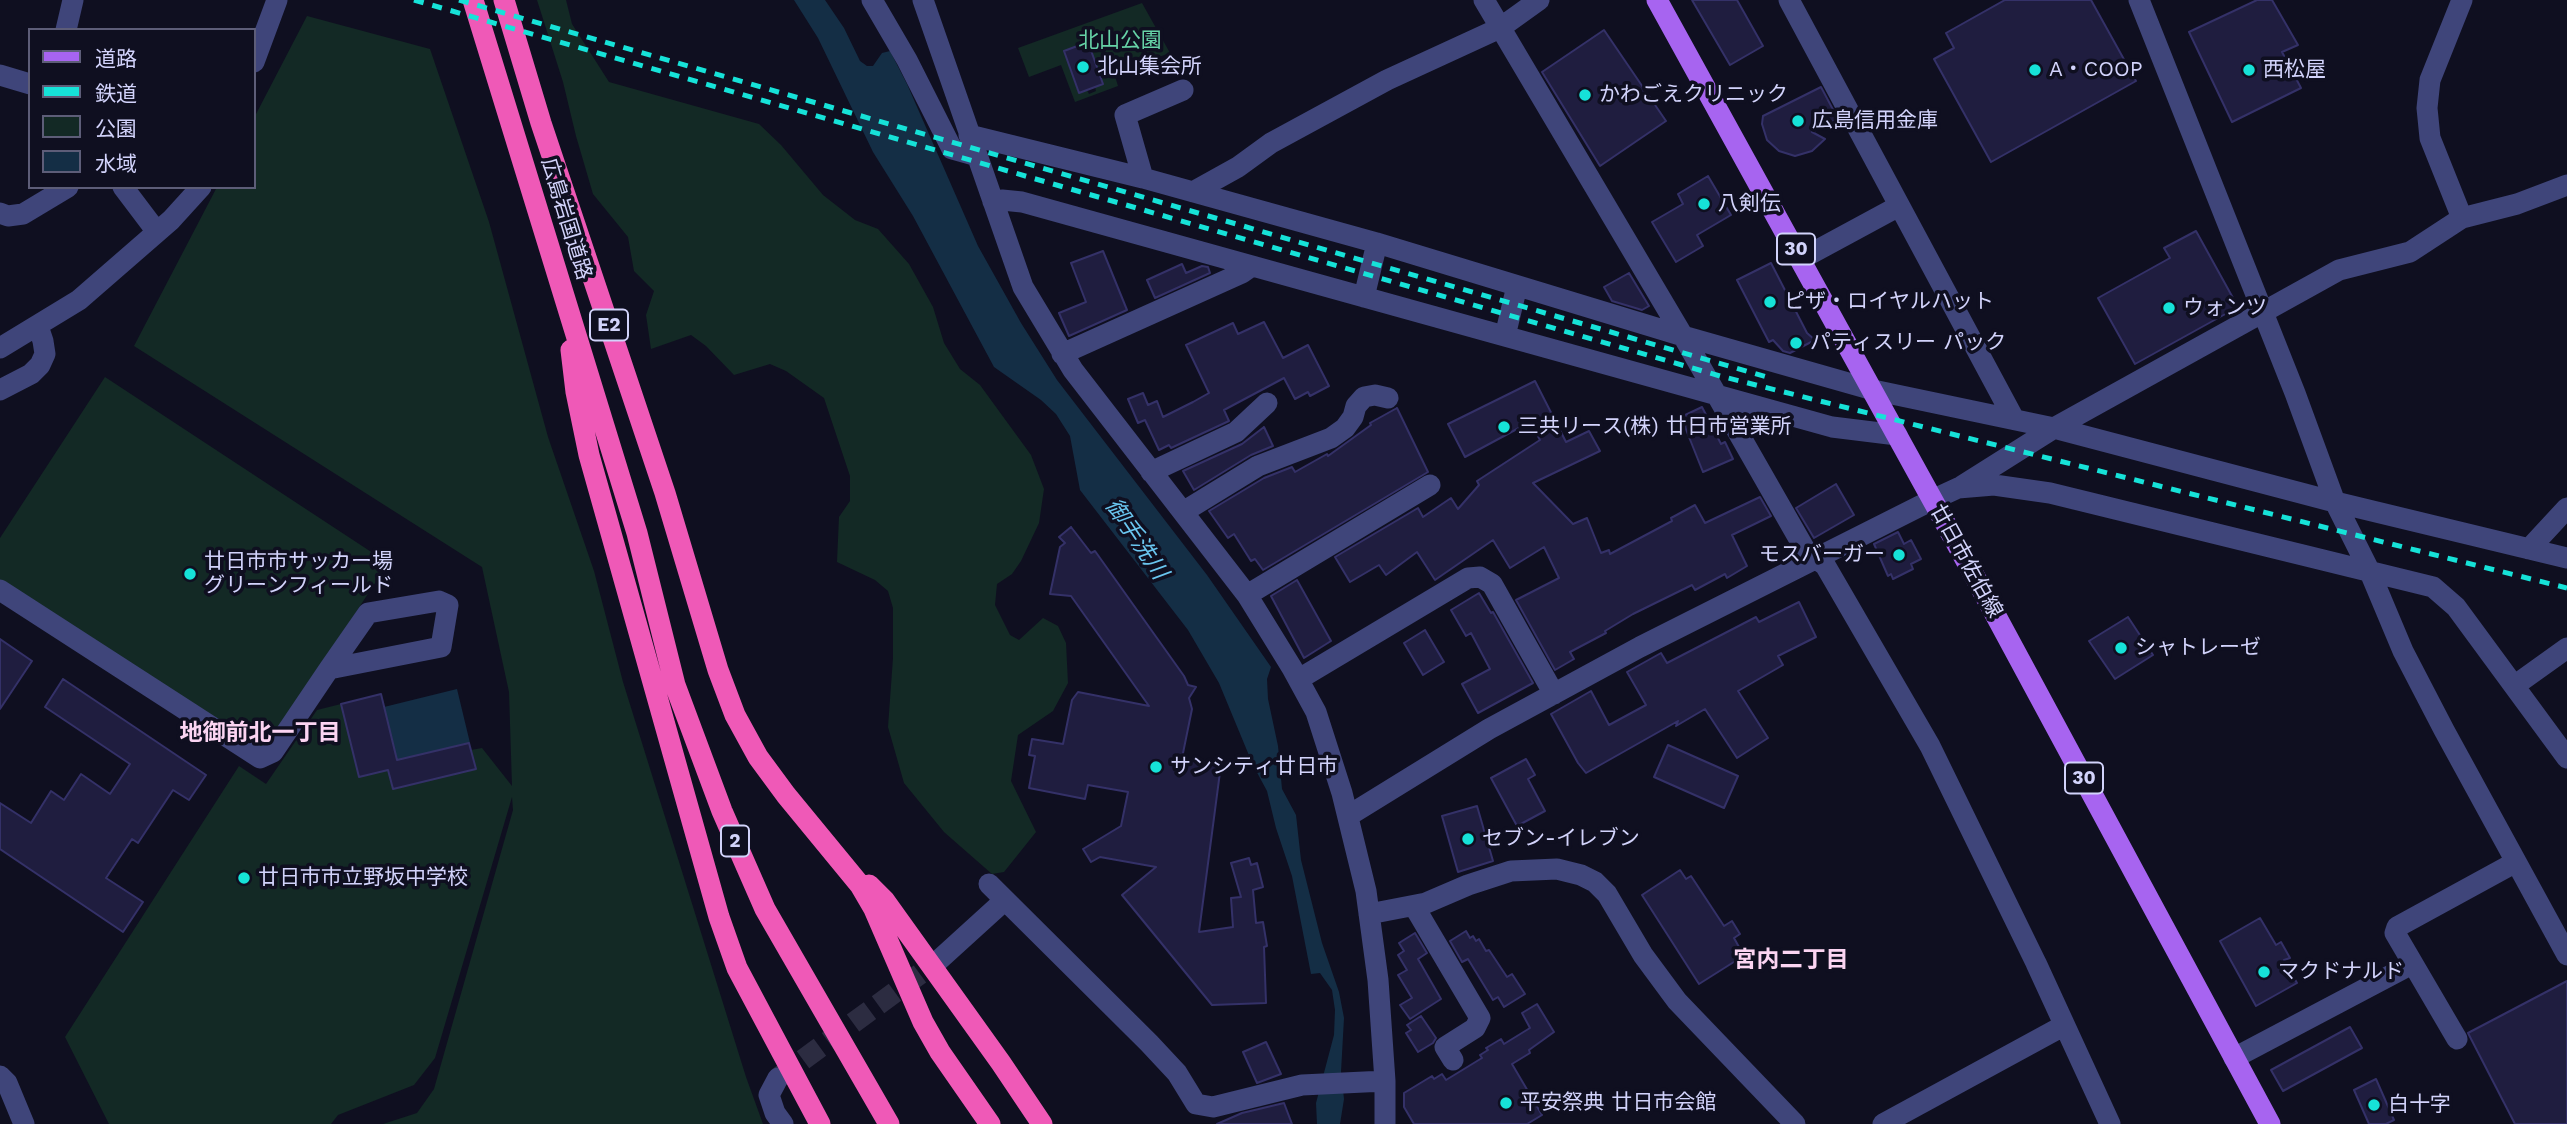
<!DOCTYPE html>
<html>
<head>
<meta charset="utf-8">
<style>
	body { margin:0 }
	#map { position:relative; width:2567px; height:1124px; overflow:hidden; background:#0f0f20; font-family:"Work Sans","Noto Sans JP",sans-serif }
	canvas { display:block }
	.legend { position:absolute; left:28px; top:28px; width:228px; height:161px; box-sizing:border-box; background:#0f0f20; border:2px solid #5d5d78; margin:0; padding:9px 12px; list-style:none; font-size:21px; color:#d2d3fb }
	.legend li { display:flex; align-items:center; gap:14px; height:35px }
	.legend b { width:35px; border:2px solid #5d5d78 }
</style>
</head>
<body>
<div id="map">
<canvas width="2567" height="1124"></canvas>
<ul class="legend">
<li><b style="height:9px;background:#a764f0"></b>道路</li>
<li><b style="height:9px;background:#16e2d8"></b>鉄道</li>
<li><b style="height:19px;background:#132925"></b>公園</li>
<li><b style="height:19px;background:#142e45"></b>水域</li>
</ul>
</div>
<script>
const c = document.querySelector('canvas').getContext('2d');
c.lineJoin = 'round';
function paint(path, color) { c.fillStyle = color; c.fill(path, 'evenodd'); }
const toPath = rows => new Path2D(rows.map(r => 'M' + r).join(''));
function stroke(path, color, width, dash) { c.strokeStyle = color; c.lineWidth = width; c.lineCap = dash ? 'butt' : 'round'; c.setLineDash(dash || []); c.stroke(path); }
function label(font, color, halo, rows, align = 'center') {
  c.font = font + ' "Work Sans","Noto Sans JP",sans-serif'; c.lineWidth = 7; c.setLineDash([]); c.textBaseline = 'middle'; c.strokeStyle = halo; c.fillStyle = color; for (const [text, x, y, turn = 0] of rows) {
    c.save(); c.translate(x, y); c.rotate((+turn || 0) * Math.PI / 180); c.textAlign = isNaN(turn) ? turn : align; if (halo) c.strokeText(text, 0, 0); c.fillText(text, 0, 0); c.restore();
  }
}
const green = toPath([
	[537,0,566,0,572,24,609,82,759,124,781,145,823,195,855,220,878,229,909,264,933,307,944,343,960,369,980,385,1031,455,1044,489,1039,523,1021,561,1012,574,997,584,995,605,1010,635,1019,640,1043,618,1058,626,1066,643,1068,683,1053,711,1018,735,1011,781,1036,832,1004,872,992,874,944,832,904,783,888,727,893,658,893,608,888,591,875,580,837,562,839,517,850,501,850,476,824,398,786,371,770,364,734,375,706,346,691,335,651,349,646,315,654,291,634,271,628,237,593,194,576,136,563,82],
	[1142,3,1170,53,1114,73,1118,86,1075,102,1061,65,1029,77,1018,48],
	[1088,42,1103,84,1095,87,1096,91,1089,94,1087,90,1078,92,1064,51],
	[307,16,430,49,489,222,548,437,594,571,623,682,746,1077,763,1124,383,1124,417,1113,434,1089,513,810,512,797,435,1058,414,1085,338,1115,331,1124,109,1124,65,1037,239,766,266,784,317,710,341,704,359,777,388,770,393,789,475,769,471,750,482,748,512,786,509,692,482,567,134,346,217,187,254,187,254,118],
	[105,377,388,563,261,758,0,586,0,538]
]);
const water = toPath([
	[794,0,825,0,844,28,860,61,867,66,873,66,882,53,890,51,907,84,978,246,1021,323,1057,380,1207,575,1271,667,1267,679,1268,699,1278,746,1282,789,1296,815,1301,860,1322,943,1339,992,1344,1018,1341,1072,1344,1099,1340,1124,1317,1124,1316,1103,1334,1035,1335,1010,1332,990,1320,973,1311,974,1292,876,1276,828,1267,791,1253,765,1219,683,1188,630,1080,490,1070,436,1056,414,1041,400,994,367,913,216,873,152,818,38],
	[457,689,470,743,397,760,384,707]
]);
const building = toPath([
	[1692,0,1737,0,1763,46,1730,65,1692,0],
	[2005,0,2091,0,2136,81,1991,162,1934,59,1954,48,1946,33,2005,0],
	[2257,0,2272,0,2298,45,2282,52,2301,88,2232,122,2189,32,2257,0],
	[1604,30,1666,121,1600,166,1542,72,1604,30],
	[1088,42,1103,84,1079,93,1064,51,1088,42],
	[1821,87,1838,119,1812,132,1825,139,1812,151,1795,156,1779,151,1767,140,1762,124,1763,116,1821,87],
	[1708,176,1731,215,1697,235,1703,246,1676,262,1652,222,1683,204,1678,194,1708,176],
	[2196,231,2238,307,2135,364,2098,298,2170,258,2164,248,2196,231],
	[1103,251,1127,310,1069,336,1059,313,1086,302,1071,263,1103,251],
	[1771,263,1807,333,1815,340,1790,353,1783,351,1773,340,1769,342,1737,280,1771,263],
	[1182,264,1186,273,1202,266,1208,267,1210,273,1155,298,1147,280,1182,264],
	[1629,273,1649,306,1642,310,1612,301,1604,287,1629,273],
	[1264,322,1283,358,1308,345,1329,386,1310,396,1308,392,1295,399,1284,378,1224,410,1229,421,1171,448,1169,445,1159,450,1145,420,1138,423,1128,399,1143,393,1148,405,1157,401,1163,417,1193,402,1209,393,1186,345,1233,323,1238,334,1264,322],
	[1535,381,1566,442,1589,431,1600,451,1533,483,1573,524,1587,518,1601,553,1609,550,1610,554,1672,521,1671,518,1695,505,1705,523,1760,497,1771,516,1732,535,1747,566,1727,578,1725,574,1695,590,1692,585,1633,614,1605,631,1606,633,1570,652,1574,659,1555,670,1516,600,1559,578,1544,547,1510,568,1493,540,1435,580,1417,552,1386,575,1379,565,1350,582,1335,557,1418,508,1423,517,1451,498,1458,509,1479,485,1477,481,1540,440,1530,422,1465,457,1448,424,1535,381],
	[1702,407,1721,444,1725,442,1733,459,1703,472,1681,417,1702,407],
	[1397,408,1428,472,1263,570,1255,559,1251,561,1234,534,1228,538,1209,511,1264,478,1292,467,1295,472,1327,454,1328,456,1371,425,1370,423,1397,408],
	[1264,427,1273,446,1251,455,1194,490,1183,471,1242,444,1264,427],
	[1836,484,1854,515,1814,538,1796,508,1836,484],
	[1071,527,1091,553,1095,551,1184,676,1188,685,1196,687,1189,698,1192,709,1182,758,1217,765,1220,772,1199,932,1233,927,1231,898,1241,897,1231,863,1249,858,1251,865,1257,863,1263,887,1253,890,1256,923,1263,922,1267,946,1264,947,1266,1003,1212,1005,1122,895,1156,867,1100,857,1091,862,1083,849,1121,826,1128,792,1088,785,1085,799,1029,788,1035,756,1029,755,1032,739,1063,744,1072,700,1078,692,1149,706,1071,596,1050,594,1060,547,1065,543,1059,537,1071,527],
	[1898,532,1904,544,1911,540,1921,559,1911,564,1913,569,1893,579,1891,574,1888,576,1874,544,1898,532],
	[1297,580,1331,641,1304,658,1271,596,1297,580],
	[1479,593,1491,613,1493,612,1533,683,1478,713,1462,684,1490,669,1471,633,1466,636,1451,610,1479,593],
	[1799,602,1816,637,1778,656,1783,665,1738,691,1768,738,1737,758,1705,709,1676,726,1678,721,1586,773,1578,763,1551,714,1591,691,1609,725,1646,705,1627,672,1661,653,1667,663,1756,617,1759,622,1799,602],
	[2128,617,2153,655,2115,679,2089,641,2128,617],
	[1425,630,1444,662,1423,675,1404,643,1425,630],
	[0,639,32,661,0,709,0,639],
	[63,679,206,775,189,800,173,790,138,843,132,839,106,878,143,902,123,932,0,849,0,803,31,823,51,791,64,800,81,774,110,794,130,764,45,707,63,679],
	[381,694,397,760,469,743,476,769,393,789,388,770,359,777,341,704,381,694],
	[1668,745,1738,776,1724,808,1654,777,1668,745],
	[1526,759,1535,775,1528,779,1545,811,1517,826,1491,778,1526,759],
	[1477,806,1493,861,1458,872,1442,816,1477,806],
	[1680,870,1686,879,1691,876,1724,926,1732,921,1740,934,1734,938,1739,947,1732,952,1737,960,1699,984,1642,895,1680,870],
	[2260,918,2276,945,2281,942,2290,958,2284,960,2297,983,2256,1006,2220,941,2260,918],
	[1466,931,1470,938,1473,936,1476,941,1479,939,1486,951,1489,950,1507,977,1512,974,1525,994,1504,1007,1498,997,1493,1000,1468,959,1462,962,1450,941,1466,931],
	[1415,933,1427,953,1418,959,1441,999,1410,1019,1400,1005,1412,998,1398,975,1407,970,1398,955,1404,951,1399,943,1415,933],
	[2567,981,2567,1124,2515,1124,2468,1033,2567,981],
	[1537,1004,1554,1032,1529,1050,1530,1053,1512,1064,1542,1115,1527,1124,1414,1124,1404,1107,1404,1093,1432,1076,1434,1079,1442,1074,1446,1080,1482,1058,1480,1055,1488,1050,1486,1048,1501,1039,1504,1044,1530,1028,1522,1013,1537,1004],
	[1421,1016,1436,1038,1433,1043,1418,1052,1406,1033,1411,1030,1407,1025,1421,1016],
	[2350,1027,2362,1048,2283,1091,2271,1070,2350,1027],
	[1266,1042,1281,1074,1257,1083,1243,1052,1266,1042],
	[2376,1079,2394,1120,2386,1124,2369,1124,2354,1090,2376,1079],
	[1284,1103,1292,1124,1217,1124,1242,1113,1284,1103]
]);
const minorTunnel = toPath([
	[778,1078,939,960]
]);
const minor = toPath([
	[872,0,907,60,952,149,977,156],
	[923,0,1023,287,1073,370,1247,595,1292,668,1316,712,1342,793,1366,891,1378,980,1385,1081,1385,1124],
	[1484,0,1683,336,1807,553,1825,565,1930,746,2036,963,2110,1124],
	[1789,0,2014,419],
	[2139,0,2295,393,2335,502,2369,570,2403,651,2444,730,2567,955],
	[66,30,73,0],
	[254,62,277,0],
	[0,75,30,84],
	[969,135,1143,178,1377,243,1683,336,1873,390,2054,428,2335,502,2567,558],
	[1143,178,1125,115,1183,90],
	[123,187,157,232],
	[1193,192,1238,167,1271,143,1387,80,1500,28,1539,0],
	[993,202,1002,200,1022,202,1832,427,1897,435],
	[0,213,8,216,23,214,68,187],
	[2462,218,2517,204,2567,185],
	[1801,259,1899,206],
	[1364,297,1377,243],
	[1505,336,1517,286],
	[0,348,79,300,171,220,201,187],
	[1062,354,1242,273,1252,266],
	[0,390,31,374,40,365,45,354,43,341,38,326],
	[1151,472,1236,432,1267,403],
	[1962,486,2054,428,2339,270,2410,252,2462,218,2430,138,2427,108,2430,80,2462,0],
	[1183,512,1258,466,1331,438,1345,428,1353,417,1356,406,1364,397,1375,395,1388,398],
	[2529,549,2567,508],
	[0,590,260,758,273,752,329,669,368,613,439,601,448,605,441,647,329,669],
	[1247,595,1430,485],
	[1299,679,1468,578,1480,577,1492,584,1554,694],
	[2514,686,2567,648],
	[1348,816,1489,729,1640,647,1932,500,1958,488,1994,485,2050,493,2433,587,2456,607,2567,758],
	[989,884,1149,1043,1177,1073,1196,1104,1213,1107,1302,1085,1385,1081],
	[1414,906,1480,1018,1475,1028,1445,1047,1453,1060],
	[1369,914,1426,903,1468,885,1511,871,1557,869,1581,875,1595,882,1607,894,1643,955,1677,1001,1795,1124],
	[939,960,1005,900],
	[2457,1039,2395,933,2397,927,2516,862],
	[2234,1058,2412,964],
	[0,1076,7,1083,24,1124],
	[778,1078,769,1095,775,1113,783,1124],
	[1883,1124,2063,1026]
]);
const major = toPath([
	[1657,0,1975,577,2270,1124]
]);
const highway = toPath([
	[473,0,637,533,675,685,722,811,765,909,889,1124],
	[504,0,541,123,665,493,718,670,735,715,758,757,786,795,860,885,874,909,923,1022,940,1052,990,1124],
	[571,350,576,392,589,455,719,917,737,968,820,1124],
	[869,885,885,901,1001,1063,1042,1124]
]);
const rail = toPath([
	[414,0,1720,376,2567,588],
	[459,0,1767,377]
]);
const markers = [
	[1083,67,7,"#16e2d8"],
	[2035,70,7,"#16e2d8"],
	[2249,70,7,"#16e2d8"],
	[1585,95,7,"#16e2d8"],
	[1798,121,7,"#16e2d8"],
	[1704,204,7,"#16e2d8"],
	[1770,302,7,"#16e2d8"],
	[2169,308,7,"#16e2d8"],
	[1796,343,7,"#16e2d8"],
	[1504,427,7,"#16e2d8"],
	[1899,555,7,"#16e2d8"],
	[190,574,7,"#16e2d8"],
	[2121,648,7,"#16e2d8"],
	[1156,767,7,"#16e2d8"],
	[1468,839,7,"#16e2d8"],
	[244,878,7,"#16e2d8"],
	[2264,972,7,"#16e2d8"],
	[1506,1103,7,"#16e2d8"],
	[2374,1105,7,"#16e2d8"]
];
const shields = [
	[1796,249,38],
	[609,325,38],
	[2084,778,38],
	[735,841,28]
];
const shieldNames = [
	["30",1796,249],
	["E2",609,325],
	["30",2084,778],
	["2",735,841]
];
const parkNames = [
	["北山公園",1120,41]
];
const poiNames = [
	["北山集会所",1097,67],
	["A・COOP",2049,70],
	["西松屋",2263,70],
	["かわごえクリニック",1599,95],
	["広島信用金庫",1812,121],
	["八剣伝",1718,204],
	["ピザ・ロイヤルハット",1784,302],
	["ウォンツ",2183,308],
	["パティスリー パック",1810,343],
	["三共リース(株) 廿日市営業所",1518,427],
	["モスバーガー",1885,555,"right"],
	["廿日市市サッカー場",204,562],
	["グリーンフィールド",204,586],
	["シャトレーゼ",2135,648],
	["サンシティ廿日市",1170,767],
	["セブン-イレブン",1482,839],
	["廿日市市立野坂中学校",258,878],
	["マクドナルド",2278,972],
	["平安祭典 廿日市会館",1520,1103],
	["白十字",2388,1105]
];
const streetNames = [
	["広島岩国道路",566,219,73],
	["廿日市佐伯線",1966,561,61]
];
const waterNames = [
	["御手洗川",1136,539,56]
];
const neighbourhoodNames = [
	["地御前北一丁目",260,733],
	["宮内二丁目",1791,960]
];
paint(green, '#132925');
paint(water, '#142e45');
paint(building, '#1f1d3f');
stroke(building, '#343168', 2);
stroke(minorTunnel, '#2c2c41', 21, [21, 10]);
stroke(minor, '#3f457a', 21);
stroke(major, '#a764f0', 21);
stroke(highway, '#ef59b7', 21);
stroke(rail, '#16e2d8', 5, [10, 9]);
for (const [x, y, r, color] of markers) { const dot = new Path2D(); dot.arc(x, y, r, 0, 2 * Math.PI); c.fillStyle = color; c.fill(dot); stroke(dot, '#0f0f20', 2.5); }
for (const [x, y, w] of shields) { const box = new Path2D(); box.roundRect(x - w / 2, y - 15.5, w, 31, 5); c.fillStyle = '#0f0f20'; c.fill(box); stroke(box, '#d2d3fb', 2); }
label('bold 19px', '#d2d3fb', null, shieldNames);
label('21px', '#66d3a7', '#0f0f20', parkNames);
label('21px', '#d2d3fb', '#0f0f20', poiNames, 'left');
label('21px', '#d2d3fb', '#0f0f20', streetNames);
label('italic 23px', '#6ac6f0', '#0f0f20', waterNames);
label('bold 23px', '#fbd4f2', '#0f0f20', neighbourhoodNames);
</script>
</body>
</html>
